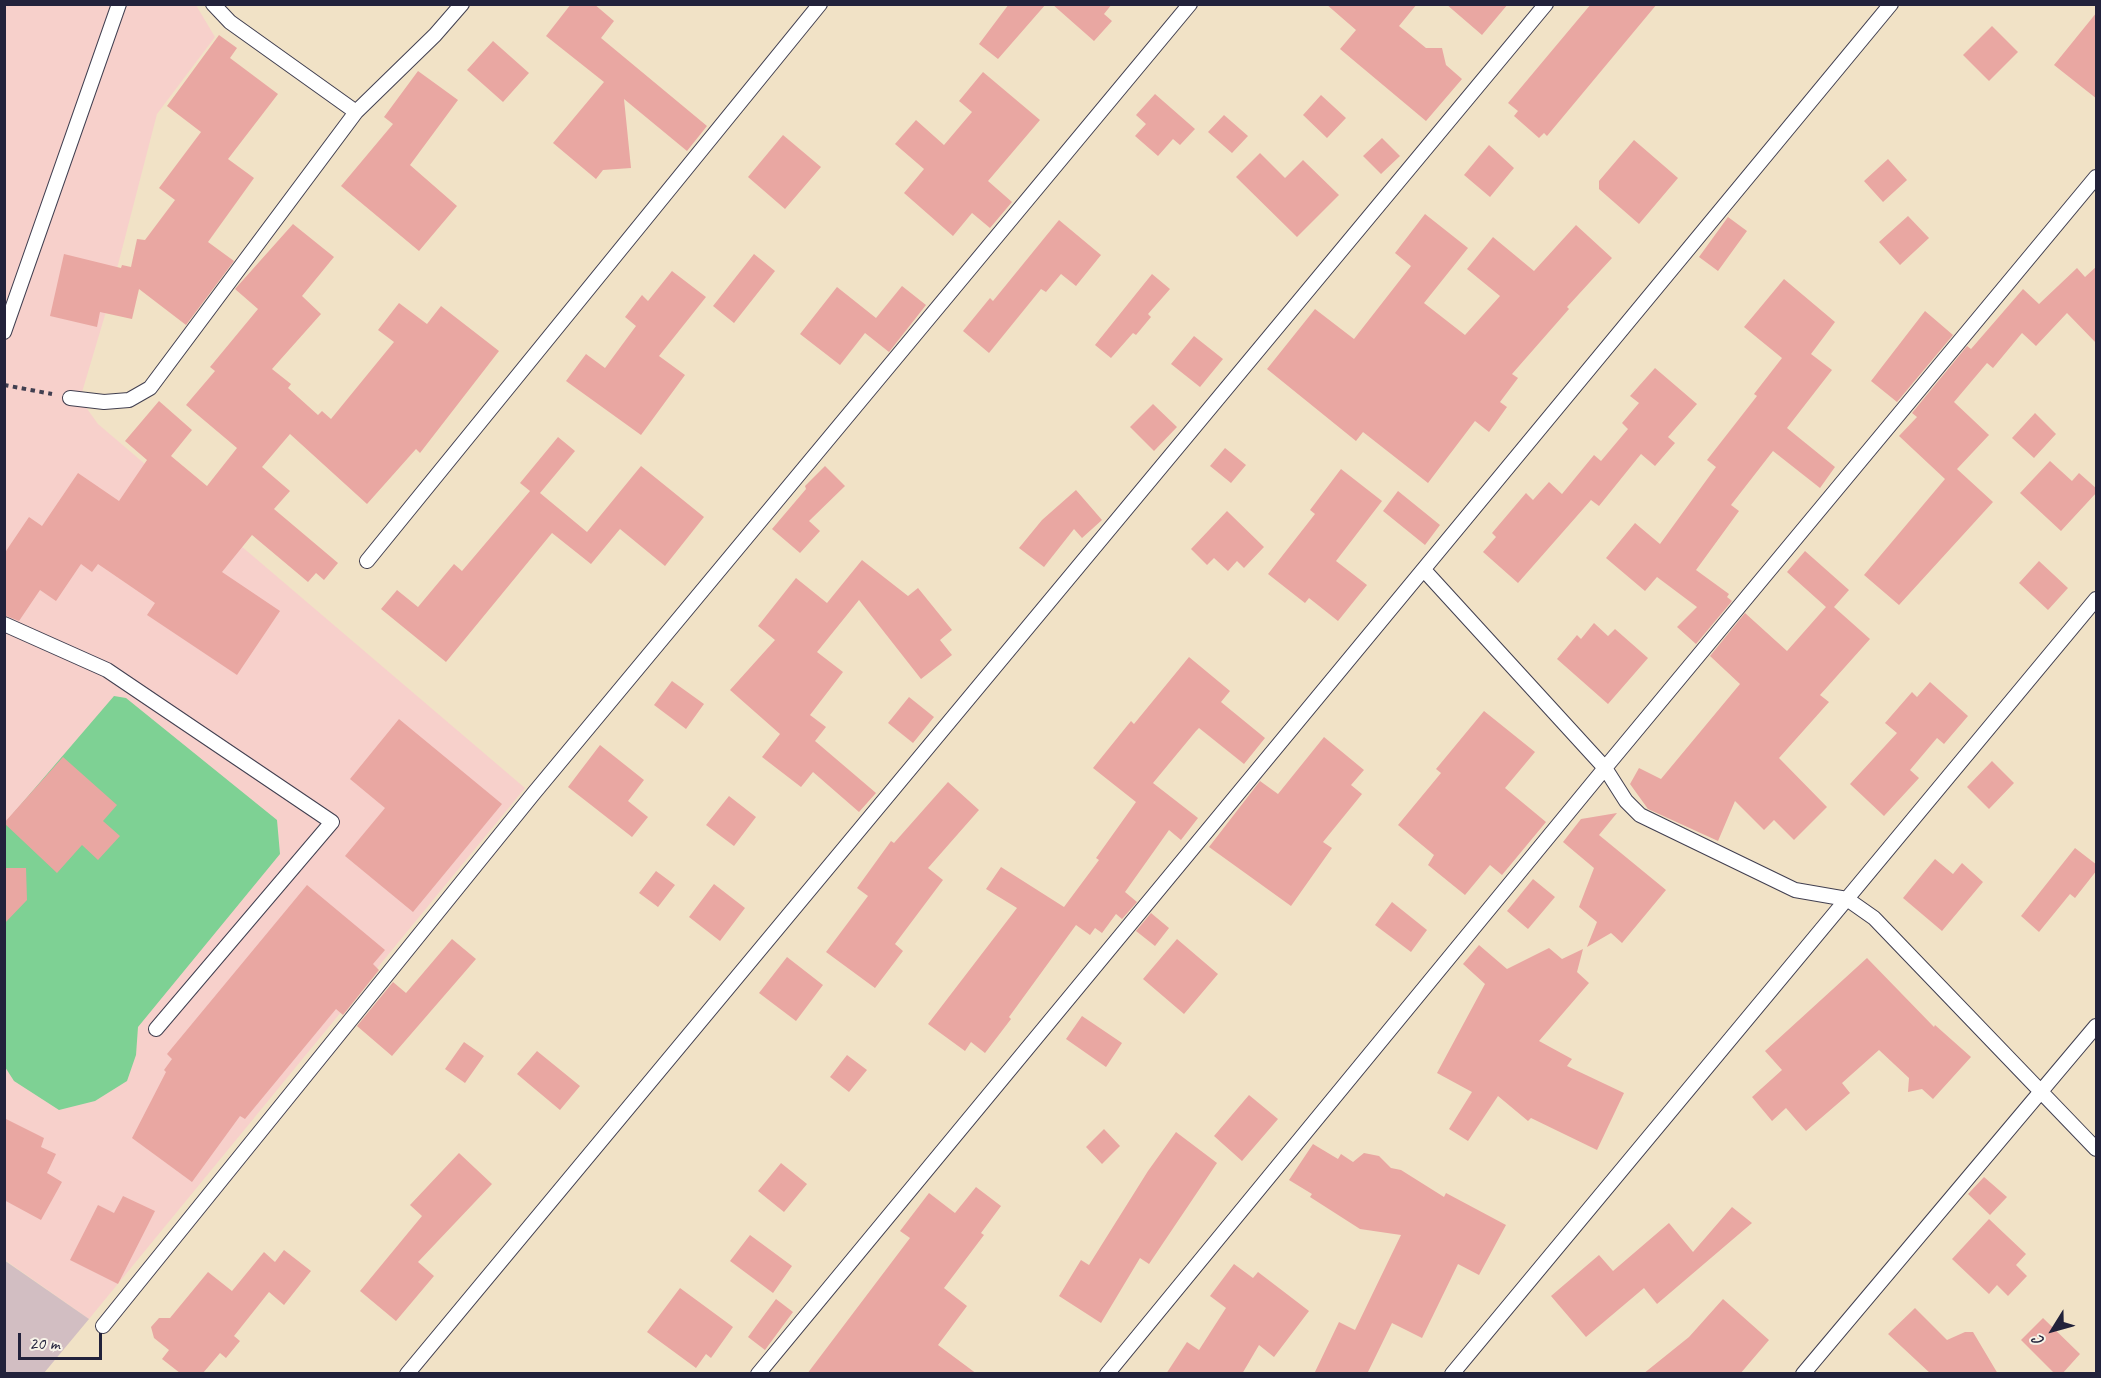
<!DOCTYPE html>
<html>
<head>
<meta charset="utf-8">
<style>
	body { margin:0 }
	#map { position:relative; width:2101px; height:1378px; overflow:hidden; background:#f1e2c6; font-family:Caveat,sans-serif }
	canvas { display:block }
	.frame { position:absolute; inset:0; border:6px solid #22223b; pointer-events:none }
	.north { position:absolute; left:2023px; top:1300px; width:60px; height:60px; -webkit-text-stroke:4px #f7f3e8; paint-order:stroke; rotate:233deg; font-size:16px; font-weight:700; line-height:24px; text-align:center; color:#22223b }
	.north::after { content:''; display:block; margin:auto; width:21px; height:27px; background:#22223b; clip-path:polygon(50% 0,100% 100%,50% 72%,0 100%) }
	.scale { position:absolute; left:18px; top:1333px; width:84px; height:27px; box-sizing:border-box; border:3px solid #22223b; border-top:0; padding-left:8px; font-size:18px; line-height:21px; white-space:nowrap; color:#22223b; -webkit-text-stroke:4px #f7f3e8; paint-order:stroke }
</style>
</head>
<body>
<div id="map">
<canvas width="2101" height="1378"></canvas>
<div class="frame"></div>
<div class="north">С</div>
<div class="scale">20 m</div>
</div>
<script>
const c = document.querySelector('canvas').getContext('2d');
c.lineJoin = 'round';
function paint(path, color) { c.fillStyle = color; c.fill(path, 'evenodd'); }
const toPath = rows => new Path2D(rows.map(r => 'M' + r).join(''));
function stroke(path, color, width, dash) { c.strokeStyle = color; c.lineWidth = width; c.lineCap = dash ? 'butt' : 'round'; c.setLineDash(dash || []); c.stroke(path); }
const built = toPath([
	[5,5,196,5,215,37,157,114,105,315,80,399,98,424,525,788,89,1319,5,1260]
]);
const industrial = toPath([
	[4,1260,89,1319,44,1373,5,1373]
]);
const green = toPath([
	[114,696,126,698,277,820,280,854,138,1027,136,1055,127,1081,95,1101,59,1110,14,1081,5,1067,5,823]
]);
const building = toPath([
	[571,4,594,4,614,21,601,38,707,126,687,151,624,99,631,168,603,170,596,179,553,143,604,82,546,36],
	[1009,4,1046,4,998,59,979,44],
	[1052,4,1112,4,1104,14,1112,21,1094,41],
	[1326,4,1417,4,1399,26,1426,48,1442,48,1446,65,1462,79,1426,121,1340,49,1356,30],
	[1446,4,1508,4,1482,35],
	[1591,4,1657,4,1547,136,1544,133,1539,138,1514,116,1518,111,1508,103],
	[2097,12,2097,99,2054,65],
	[1992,26,2018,52,1989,81,1963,55],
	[219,35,237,48,230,58,278,94,228,159,254,178,208,242,234,261,186,325,139,289,132,319,100,312,97,327,50,316,64,254,121,268,122,265,131,267,137,239,145,240,175,200,159,188,201,132,167,106],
	[493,41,529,73,503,102,467,70],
	[418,71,458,100,410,165,457,206,419,251,341,186,393,124,384,117],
	[983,72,1040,120,988,181,1012,202,990,228,972,213,953,236,904,193,924,169,895,144,916,120,944,145,972,112,959,101],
	[1155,94,1195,129,1180,145,1173,139,1158,156,1135,136,1146,124,1136,115],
	[1321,95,1346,118,1327,138,1303,115],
	[1224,115,1248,136,1232,153,1208,132],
	[783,135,821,167,785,209,748,177],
	[1382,138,1400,156,1381,174,1363,156],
	[1634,140,1678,178,1639,224,1599,189,1599,181],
	[1489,145,1514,168,1490,197,1464,175],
	[1260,153,1285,178,1303,160,1339,195,1297,237,1236,177],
	[1888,159,1907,180,1883,202,1864,181],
	[1425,214,1468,248,1424,303,1465,335,1500,296,1467,269,1493,237,1534,271,1576,225,1612,258,1567,307,1569,309,1512,374,1518,378,1500,402,1507,407,1489,432,1475,421,1428,483,1363,432,1356,441,1267,369,1315,309,1354,339,1411,266,1395,253],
	[1908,216,1929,238,1900,265,1879,242],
	[1728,217,1747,231,1718,271,1699,257],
	[1059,220,1101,255,1076,286,1061,274,1046,292,1041,289,989,353,963,331,990,298,993,301],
	[293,224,334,257,302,296,321,314,272,369,291,384,288,388,318,415,322,411,331,419,394,342,378,330,399,303,427,324,441,306,499,351,420,453,416,449,367,504,290,434,262,467,290,491,274,509,338,563,324,580,316,573,308,582,252,535,222,572,280,611,237,675,147,615,155,603,98,564,92,572,81,564,56,601,40,590,19,621,4,615,4,554,29,517,42,526,78,473,119,501,147,460,125,441,159,401,192,430,171,456,207,486,237,448,186,405,215,371,210,367,258,309,235,289],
	[754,254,775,271,734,323,713,306],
	[2097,266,2097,344,2067,313,2036,346,2022,333,1993,368,1987,363,1954,402,1989,435,1957,469,1993,502,1899,605,1864,575,1945,479,1899,436,1917,417,1912,413,1967,346,1971,349,2023,289,2039,304,2077,268,2085,277],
	[672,271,706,297,659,356,685,375,641,435,566,381,586,354,605,368,636,326,625,317,642,295,648,301],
	[1152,274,1170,289,1148,314,1151,317,1136,335,1133,333,1111,358,1095,345],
	[1784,279,1835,322,1811,354,1832,370,1787,428,1835,467,1820,488,1773,451,1731,505,1739,511,1696,570,1729,594,1727,597,1732,601,1696,644,1677,627,1697,607,1657,577,1645,591,1606,558,1635,523,1660,544,1716,467,1707,460,1757,396,1754,394,1782,358,1744,327],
	[902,286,926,305,889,352,865,333,840,365,800,334,837,287,876,318],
	[1925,311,1953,335,1897,402,1871,381],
	[1194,336,1223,359,1200,387,1171,364],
	[1655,368,1697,404,1668,437,1675,443,1655,466,1641,454,1599,506,1591,500,1518,583,1483,552,1496,537,1492,533,1526,493,1533,500,1549,482,1562,494,1594,455,1601,461,1628,429,1622,423,1639,403,1630,396],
	[1153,404,1177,427,1154,451,1130,427],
	[2035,413,2056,434,2034,458,2012,438],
	[558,437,575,451,540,493,587,532,641,466,704,517,665,566,620,529,591,564,552,533,446,662,381,609,397,590,418,607,454,564,462,571,530,491,520,483],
	[1225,448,1246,465,1231,483,1210,466],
	[2050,461,2072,481,2079,473,2097,489,2097,492,2061,531,2020,493],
	[825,466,845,486,809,521,820,531,800,553,772,529,806,489,805,486],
	[1341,469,1382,501,1336,561,1367,585,1338,621,1309,598,1305,603,1268,574,1315,514,1310,510],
	[1076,490,1102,520,1082,538,1074,529,1044,567,1019,548,1042,520],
	[1398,491,1440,525,1425,545,1383,511],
	[1227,511,1264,547,1244,568,1237,561,1228,571,1214,558,1207,565,1191,549],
	[1805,551,1849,590,1834,607,1870,639,1820,695,1829,702,1779,758,1827,807,1794,840,1774,820,1764,830,1735,801,1718,841,1648,809,1630,784,1639,768,1661,779,1740,684,1710,656,1745,613,1787,651,1826,607,1787,572],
	[862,560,908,596,918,588,952,630,940,640,952,655,921,679,859,600,817,652,843,672,810,715,826,727,815,741,876,793,859,812,813,772,801,787,762,757,780,734,730,690,775,640,758,626,796,578,827,603],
	[2039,561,2068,588,2048,610,2019,583],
	[1594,623,1608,636,1615,629,1648,658,1608,704,1557,659,1577,635,1581,639],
	[1189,657,1230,691,1221,702,1265,738,1244,764,1199,728,1196,731,1153,783,1198,818,1181,840,1169,830,1125,892,1137,902,1122,919,1116,914,1102,933,1095,928,1090,935,1076,925,1009,1017,1011,1019,985,1053,971,1042,965,1051,928,1024,1017,908,986,889,1001,867,1064,907,1099,860,1096,858,1136,802,1093,768,1131,721,1134,724],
	[672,681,704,704,686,729,654,705],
	[1930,682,1968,716,1944,744,1937,738,1910,770,1919,778,1884,816,1850,784,1897,733,1885,723,1912,692,1917,697],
	[909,697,934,717,913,743,888,723],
	[1484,711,1535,752,1505,788,1546,822,1502,875,1490,865,1465,895,1428,865,1434,855,1398,825,1441,773,1436,769],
	[399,719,502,804,413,912,345,856,385,808,350,779],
	[1324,737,1364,770,1351,785,1362,794,1323,842,1332,848,1291,906,1209,847,1260,781,1278,794],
	[600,745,644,780,628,801,648,817,632,837,568,787],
	[63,757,117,805,103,821,120,836,98,860,82,845,57,873,4,823],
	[1992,761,2014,783,1989,809,1967,787],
	[948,782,979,810,928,868,943,880,895,944,903,951,875,988,826,952,868,896,857,888,891,841,894,843],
	[729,796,756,817,734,846,706,825],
	[1617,813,1599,835,1666,890,1622,943,1611,933,1587,947,1597,922,1579,907,1594,868,1563,842,1581,819],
	[2075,848,2097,865,2097,870,2075,898,2070,894,2039,932,2021,916],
	[1935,859,1953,874,1962,863,1983,882,1942,931,1903,898],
	[4,868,26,868,27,900,4,924],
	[656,871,675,885,658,907,639,893],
	[1533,879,1555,897,1528,929,1507,911],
	[714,884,745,908,720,941,689,917],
	[307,885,385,950,373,964,379,970,343,1015,336,1009,245,1119,240,1116,192,1182,132,1138,166,1072,164,1070,172,1059,167,1054],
	[1392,902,1427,930,1411,952,1375,925],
	[1151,913,1169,928,1155,946,1136,931],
	[452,939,476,959,392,1056,357,1026,393,982,406,993],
	[1177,939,1218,974,1184,1014,1143,979],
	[1479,945,1507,969,1549,948,1562,959,1583,949,1577,972,1589,983,1539,1041,1572,1059,1567,1066,1624,1093,1597,1150,1531,1118,1528,1121,1498,1096,1468,1141,1449,1129,1472,1092,1437,1073,1485,984,1463,964],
	[787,957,823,985,796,1021,759,993],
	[1867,958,1934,1027,1935,1025,1971,1057,1933,1099,1922,1089,1908,1092,1909,1078,1879,1050,1842,1083,1850,1093,1806,1131,1786,1108,1772,1121,1752,1097,1782,1070,1765,1051],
	[1082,1016,1122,1043,1106,1067,1066,1039],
	[464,1042,484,1056,465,1083,445,1069],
	[537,1051,580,1086,560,1110,517,1074],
	[847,1055,867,1070,849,1092,830,1077],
	[1249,1095,1278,1119,1242,1161,1214,1136],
	[4,1118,44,1138,41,1147,56,1154,47,1173,62,1182,41,1220,4,1200],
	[1104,1129,1120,1146,1102,1164,1086,1147],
	[1176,1132,1217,1163,1149,1264,1140,1258,1101,1323,1059,1296,1081,1260,1089,1265,1148,1171],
	[1313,1144,1338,1159,1341,1154,1353,1162,1364,1153,1379,1156,1391,1168,1401,1170,1444,1197,1446,1193,1506,1225,1479,1275,1458,1264,1422,1338,1392,1323,1367,1374,1314,1374,1339,1322,1355,1330,1401,1235,1360,1229,1310,1197,1312,1194,1289,1180],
	[459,1153,492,1184,418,1262,434,1276,396,1321,360,1291,422,1216,410,1205],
	[781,1163,807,1184,784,1212,758,1191],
	[1984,1177,2007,1197,1990,1215,1968,1194],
	[976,1187,1001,1206,981,1233,984,1235,944,1288,967,1306,938,1345,977,1374,807,1374,910,1238,900,1231,929,1193,955,1213],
	[123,1196,155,1211,118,1284,70,1260,98,1205,114,1213],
	[1732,1207,1752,1223,1657,1304,1644,1288,1586,1337,1551,1296,1599,1255,1613,1271,1669,1223,1693,1252],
	[1989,1219,2026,1254,2016,1265,2027,1276,2008,1296,1997,1285,1989,1294,1952,1259],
	[750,1235,792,1266,773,1293,730,1261],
	[284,1250,311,1271,284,1305,269,1292,234,1336,240,1341,226,1358,220,1353,203,1373,180,1373,162,1359,169,1350,154,1338,151,1327,159,1318,170,1318,208,1272,232,1291,264,1252,275,1262],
	[1234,1264,1253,1278,1258,1272,1309,1311,1274,1357,1259,1345,1242,1374,1166,1374,1187,1342,1199,1350,1226,1308,1210,1296],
	[680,1288,733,1327,711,1358,706,1354,696,1368,647,1332],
	[776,1299,793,1312,765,1350,748,1337],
	[1723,1299,1769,1340,1740,1374,1643,1374,1689,1337],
	[1915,1308,1947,1340,1965,1332,1973,1332,1998,1374,1931,1374,1888,1334],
	[2043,1318,2080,1354,2062,1374,2055,1374,2021,1340]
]);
const path = toPath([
	[4,385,52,394]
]);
const lane = toPath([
	[213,4,230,22,356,112],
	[4,332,119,4],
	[70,398,104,402,129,400,150,388,356,112,435,35,462,4],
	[367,561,820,4],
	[1424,570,1605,768,1626,801,1640,815,1795,890,1847,899,1874,918,2096,1149],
	[4,624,107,670,332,822,156,1029],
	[103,1326,534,793,1190,4],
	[407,1374,1546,4],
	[758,1374,1891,4],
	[1107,1374,1605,768,2096,177],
	[1452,1374,2096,599],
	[1803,1374,2096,1026]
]);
paint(built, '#f7d0cb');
paint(industrial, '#d2bec2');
paint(green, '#7ed194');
paint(building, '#e9a7a2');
stroke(lane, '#413f50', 16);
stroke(path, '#413f50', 4, [4.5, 4.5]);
stroke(lane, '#fff', 14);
</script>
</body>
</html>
